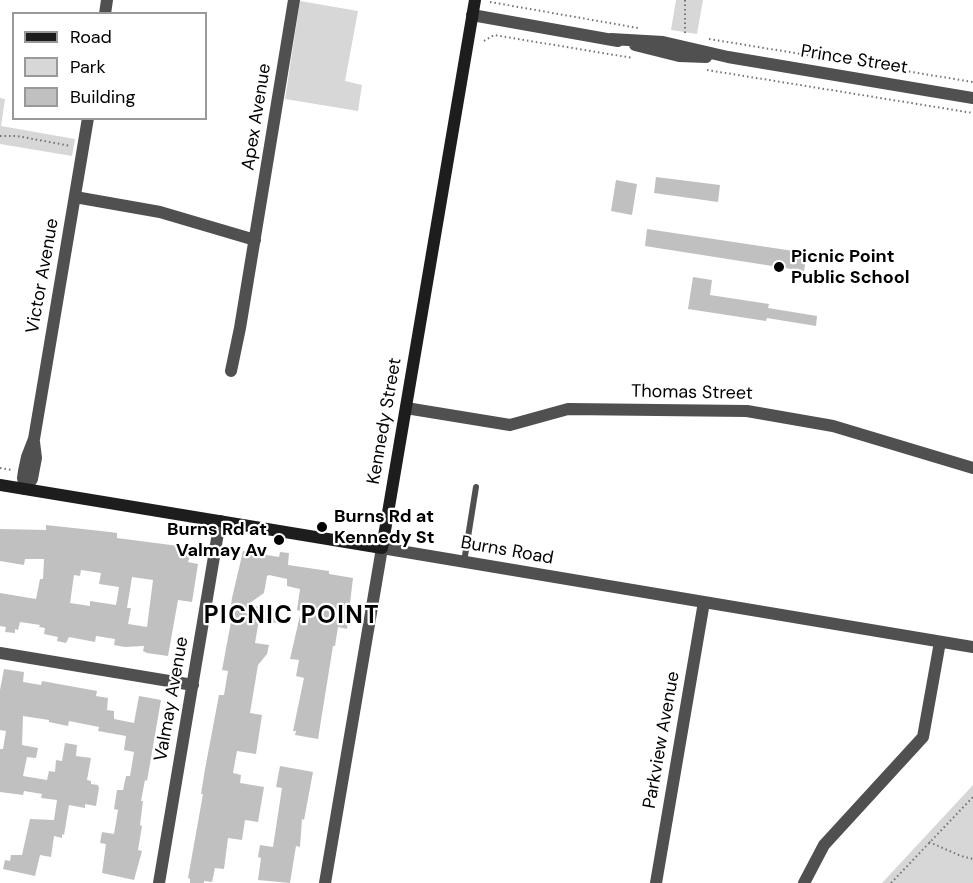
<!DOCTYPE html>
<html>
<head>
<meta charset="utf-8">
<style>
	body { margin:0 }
	#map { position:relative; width:973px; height:883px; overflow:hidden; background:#fff; font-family:"DM Sans",sans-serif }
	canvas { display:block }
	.legend { position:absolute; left:12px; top:12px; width:195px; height:108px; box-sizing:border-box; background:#fff; border:2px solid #999; margin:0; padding:8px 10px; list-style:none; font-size:18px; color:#000 }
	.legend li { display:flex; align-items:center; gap:12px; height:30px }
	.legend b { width:30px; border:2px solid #999 }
</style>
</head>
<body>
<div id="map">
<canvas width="973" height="883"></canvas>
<ul class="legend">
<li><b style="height:8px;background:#1d1d1d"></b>Road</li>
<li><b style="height:16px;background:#d7d7d7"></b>Park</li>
<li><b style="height:16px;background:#c0c0c0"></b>Building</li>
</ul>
</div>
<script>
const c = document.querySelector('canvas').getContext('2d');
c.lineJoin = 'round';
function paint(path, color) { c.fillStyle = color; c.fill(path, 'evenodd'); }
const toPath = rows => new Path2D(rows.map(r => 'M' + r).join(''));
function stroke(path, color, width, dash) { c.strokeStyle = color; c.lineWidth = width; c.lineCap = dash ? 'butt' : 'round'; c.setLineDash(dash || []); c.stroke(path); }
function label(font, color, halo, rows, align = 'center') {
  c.font = font + ' "DM Sans",sans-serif'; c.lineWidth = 4.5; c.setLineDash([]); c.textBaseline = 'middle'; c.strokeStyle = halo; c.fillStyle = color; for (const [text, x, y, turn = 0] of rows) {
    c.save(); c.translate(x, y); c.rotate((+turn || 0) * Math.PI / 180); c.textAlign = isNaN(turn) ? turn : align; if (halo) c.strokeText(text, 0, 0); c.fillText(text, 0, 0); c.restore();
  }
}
const green = toPath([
	[676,0,703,0,697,34,671,30],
	[300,1,358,11,345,81,362,85,358,111,285,99],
	[0,98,5,99,1,126,75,139,72,156,0,144],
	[973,785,973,883,882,883]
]);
const building = toPath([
	[656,177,720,185,718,202,654,193],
	[616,180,637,184,632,215,611,211],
	[647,229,807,253,804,271,645,246],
	[693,277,712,280,710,295,769,304,768,308,817,316,816,326,767,318,766,321,688,309],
	[46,525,110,532,117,533,117,538,186,547,185,555,190,556,188,562,198,564,192,602,178,600,168,656,147,653,143,651,144,646,125,647,114,645,115,639,96,636,95,642,69,637,66,643,57,641,58,637,44,634,45,628,39,627,40,625,20,622,18,630,15,629,15,633,5,632,6,627,0,626,0,593,36,599,40,579,43,579,44,559,25,559,24,565,0,561,0,529,46,530],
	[81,570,101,573,99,584,119,587,116,605,90,601,90,606,70,603,74,575,80,576],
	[132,577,153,580,147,627,128,624,131,608,127,608],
	[243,551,279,557,280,552,289,553,288,565,329,571,329,574,353,578,347,629,338,627,335,646,333,646,318,739,295,735,296,731,293,731,304,678,296,676,299,660,290,659,301,611,297,610,300,589,287,586,287,579,269,575,267,576,264,593,247,605,279,610,277,623,259,620,255,643,269,645,267,654,258,665,250,713,262,715,256,754,237,751,233,773,241,775,240,783,264,787,258,822,245,820,242,840,228,838,224,869,215,868,212,882,204,881,204,883,190,883,190,879,188,878,203,794,201,794,205,769,219,695,224,695,228,671,222,670,233,611,230,611,232,598],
	[4,669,24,672,23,682,41,685,42,681,97,691,96,696,108,698,107,710,114,711,114,719,134,723,139,696,161,700,147,781,145,780,141,801,143,801,140,825,142,826,138,850,142,851,134,880,102,873,106,844,100,843,102,832,114,834,118,810,114,809,117,790,123,790,126,776,130,776,134,752,124,750,126,736,98,731,99,727,69,721,68,726,49,722,49,720,23,716,22,745,38,748,36,758,27,757,23,776,47,780,49,771,55,772,56,760,62,761,65,743,77,745,76,756,91,758,87,780,91,781,91,784,98,785,99,788,96,806,85,804,85,808,69,805,64,835,62,834,62,838,54,836,51,857,40,855,35,876,3,869,5,860,10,861,11,855,22,855,30,819,54,820,57,800,41,798,42,794,24,791,23,795,0,792,0,749,3,749,6,731,0,730,0,690],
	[280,766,313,772,304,820,302,819,300,847,296,846,290,883,258,880,261,858,258,857,260,845,273,847,282,788,276,787]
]);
const path = toPath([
	[685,0,685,35],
	[490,2,638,28],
	[709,39,973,82],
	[484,41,494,35,633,58],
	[707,70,973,113],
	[0,136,17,136,71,146],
	[0,468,12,470],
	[929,842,961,856,973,859],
	[891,883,973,797]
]);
const lane = toPath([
	[464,562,476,487]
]);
const street = toPath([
	[105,14,107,0],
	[472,15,618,41],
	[611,39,663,42,728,57,973,98],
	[635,45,679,56,706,57],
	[75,197,160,212,255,240],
	[231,371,240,328,294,0],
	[406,408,510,425,568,409,747,411,833,426,973,468],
	[25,489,23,478,24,471,27,457,34,439,88,118],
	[25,489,32,479,36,458,34,442],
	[0,653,193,685],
	[159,883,220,521],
	[325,883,382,548,973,647],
	[656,883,704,602],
	[804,883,824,845,923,737,940,642]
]);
const secondary = toPath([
	[0,485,382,548,475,0]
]);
const markers = [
	[779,267,6,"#000"],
	[322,527,6,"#000"],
	[279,540,6,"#000"]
];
const streetNames = [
	["Prince Street",854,60,9],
	["Apex Avenue",257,117,-81],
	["Victor Avenue",43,276,-80],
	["Thomas Street",692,393,1],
	["Kennedy Street",385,421,-80],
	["Burns Road",507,551,10],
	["Valmay Avenue",172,699,-80],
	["Parkview Avenue",662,740,-80]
];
const poiNames = [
	["Picnic Point",791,257],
	["Public School",791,278],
	["Burns Rd at",334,517],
	["Kennedy St",334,538],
	["Burns Rd at",267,530,"right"],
	["Valmay Av",267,551,"right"]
];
const districtNames = [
	["PICNIC POINT",292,617]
];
paint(green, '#d7d7d7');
paint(building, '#c0c0c0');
stroke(path, '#727272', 2, [1.5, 3]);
stroke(lane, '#505050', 6);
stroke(street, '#505050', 12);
stroke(secondary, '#1d1d1d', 12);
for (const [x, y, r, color] of markers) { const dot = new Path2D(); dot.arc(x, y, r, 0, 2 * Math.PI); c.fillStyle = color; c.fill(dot); stroke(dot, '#fff', 2); }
label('18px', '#000', '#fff', streetNames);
label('bold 18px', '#000', '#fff', poiNames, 'left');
c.letterSpacing = '1.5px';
label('bold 24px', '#000', '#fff', districtNames);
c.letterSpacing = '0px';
</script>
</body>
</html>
